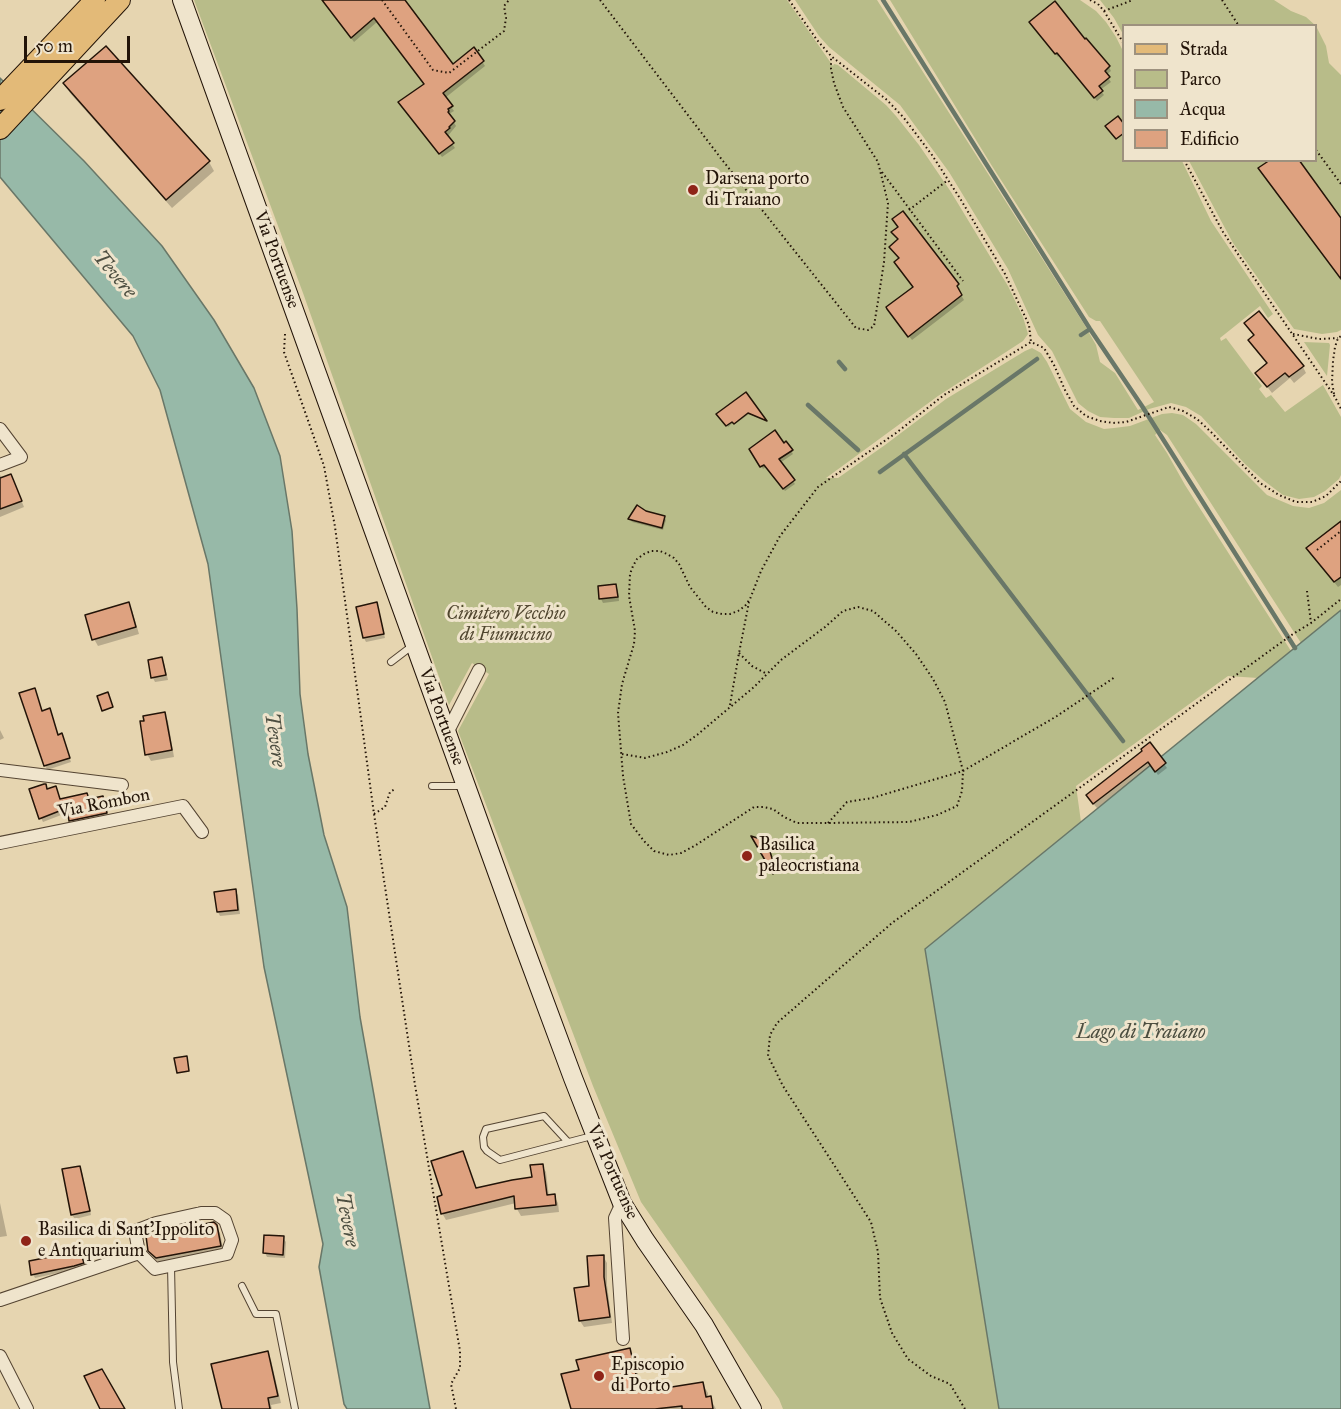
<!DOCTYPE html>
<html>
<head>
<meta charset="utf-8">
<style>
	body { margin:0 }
	#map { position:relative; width:1341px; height:1409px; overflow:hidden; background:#e6d5b0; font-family:"IM FELL Great Primer",serif }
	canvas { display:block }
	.legend { position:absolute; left:1122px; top:24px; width:195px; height:138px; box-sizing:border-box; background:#efe4cc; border:2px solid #9d917e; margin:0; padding:8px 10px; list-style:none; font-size:18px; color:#231408 }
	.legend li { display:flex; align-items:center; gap:12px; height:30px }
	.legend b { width:30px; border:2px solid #9d917e }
	.scale { position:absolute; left:24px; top:36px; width:106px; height:27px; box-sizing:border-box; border:3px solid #231408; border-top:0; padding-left:8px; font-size:18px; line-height:21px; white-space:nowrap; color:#231408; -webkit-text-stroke:4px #efe4cc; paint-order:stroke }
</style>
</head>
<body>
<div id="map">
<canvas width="1341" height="1409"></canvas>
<ul class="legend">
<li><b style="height:8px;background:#e3ba78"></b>Strada</li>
<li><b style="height:16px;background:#b8bc89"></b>Parco</li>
<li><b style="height:16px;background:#97b9a8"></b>Acqua</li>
<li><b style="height:16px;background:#dea280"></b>Edificio</li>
</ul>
<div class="scale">50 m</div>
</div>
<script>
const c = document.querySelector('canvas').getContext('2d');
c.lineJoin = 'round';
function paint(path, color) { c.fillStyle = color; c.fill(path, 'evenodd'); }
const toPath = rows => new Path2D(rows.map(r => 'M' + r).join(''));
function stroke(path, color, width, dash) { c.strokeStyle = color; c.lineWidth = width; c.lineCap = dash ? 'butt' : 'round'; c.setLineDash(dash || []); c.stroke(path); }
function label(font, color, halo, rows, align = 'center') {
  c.font = font + ' "IM FELL Great Primer",serif'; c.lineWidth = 6; c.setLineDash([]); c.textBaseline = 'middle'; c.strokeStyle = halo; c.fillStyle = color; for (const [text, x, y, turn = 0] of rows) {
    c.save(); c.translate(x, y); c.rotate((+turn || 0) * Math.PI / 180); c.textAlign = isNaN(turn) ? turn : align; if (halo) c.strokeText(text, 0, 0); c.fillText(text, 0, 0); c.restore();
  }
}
const green = toPath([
	[194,0,787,0,833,66,834,64,838,65,886,105,896,116,919,145,951,192,1008,286,1023,317,1028,334,1023,341,938,396,826,478,838,478,885,445,946,399,1025,351,1032,348,1041,353,1047,362,1070,409,1086,422,1104,429,1114,428,1130,426,1162,414,1172,413,1183,415,1196,424,1267,495,1293,506,1309,508,1324,503,1341,490,1341,610,1301,643,1167,435,1160,430,1155,435,1167,453,1185,485,1291,651,1258,678,1228,676,1076,786,1081,822,925,949,999,1409,783,1409,779,1399,641,1202,593,1086,458,731,489,674,472,663,449,705,303,293],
	[795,0,877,0,1084,324,1096,345,1100,362,1115,373,1138,410,1154,402,1100,321,1096,321,1089,317,992,166,890,0,1080,0,1096,11,1106,22,1116,37,1123,51,1124,160,1182,161,1211,221,1273,314,1268,318,1260,306,1220,338,1221,341,1226,338,1262,386,1259,389,1266,398,1271,395,1285,412,1323,385,1341,417,1341,475,1339,479,1325,491,1314,497,1299,499,1283,495,1263,480,1245,464,1201,416,1186,407,1171,403,1149,409,1129,418,1114,418,1100,417,1088,411,1078,403,1052,351,1038,335,1008,269,949,172,900,105,829,47,819,36],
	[1100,0,1274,0,1291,11,1306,17,1316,26,1326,46,1329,63,1341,75,1341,330,1337,332,1322,334,1294,329,1233,243,1189,161,1316,160,1316,26,1124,26,1123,34,1114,18],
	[1304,342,1329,343,1330,345,1327,376]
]);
const water = toPath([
	[0,78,84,161,162,246,214,320,254,388,280,456,292,531,297,609,300,694,308,754,324,835,347,907,360,1017,430,1409,347,1409,344,1404,319,1267,323,1244,264,967,208,564,160,390,133,336,0,177,0,78],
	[1341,610,1341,1409,999,1409,925,949,1341,610]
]);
const shadow = toPath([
	[323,0,403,0,453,66,474,49,485,66,445,98,454,111,449,114,456,126,447,137,455,148,442,157,403,106,425,84,377,22,354,42],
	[1033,25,1109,67,1111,71,1106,75,1111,82,1100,90,1104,95,1097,101,1060,55,1058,57],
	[65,84,209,162,214,171,172,208,70,93],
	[899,228,957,285,960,289,958,290,964,300,912,340,891,313,914,287,900,259],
	[1268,364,1303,367,1306,373,1294,383,1290,378,1272,393,1261,379],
	[745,394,764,420,749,414,735,424,734,422,728,427,718,414],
	[786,443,793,454,780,463,795,484,785,491,766,467,763,469,751,449,783,445],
	[0,475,3,479,11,476,24,507,0,517],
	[645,512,664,517,666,520,663,530,632,522,630,519],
	[1341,523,1341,585,1338,587,1312,554],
	[615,586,618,590,619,601,603,603,601,599],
	[128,603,132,610,139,634,98,646,94,639],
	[358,608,378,608,385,638,366,642,364,638],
	[162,659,164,663,168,680,155,682,153,678,149,661],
	[21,694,36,694,43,712,51,714,59,736,63,739,71,762,47,770],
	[164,714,168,721,174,757,151,761,147,754],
	[0,730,4,738,0,740],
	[1150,744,1167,768,1158,775,1151,765,1097,808,1090,800,1144,751],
	[48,790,60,801,90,800,103,798,105,802,108,817,73,824,69,812,43,822,41,818],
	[235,891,238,895,240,914,220,916,218,912],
	[542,1166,546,1172,549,1197,554,1196,558,1203,559,1212,521,1216,517,1209,516,1203,446,1220,442,1213,476,1190,533,1179],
	[79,1167,82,1172,91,1215,75,1219,72,1215],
	[0,1203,7,1236,0,1237],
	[216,1226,220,1233,224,1253,161,1264,154,1258,150,1250],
	[283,1238,286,1242,285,1258,267,1257,265,1253],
	[80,1252,85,1267,35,1278,33,1274],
	[603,1256,607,1263,607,1285,612,1323,584,1327,580,1321,590,1287],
	[629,1350,635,1359,642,1393,702,1383,708,1393,708,1398,710,1398,716,1409,572,1409,580,1372],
	[267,1353,271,1360,281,1403,271,1405,272,1409,223,1409]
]);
const stream = toPath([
	[883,0,1090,329,1142,406,1295,648],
	[1081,335,1090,329],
	[839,362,845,369],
	[808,405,858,450],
	[904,454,1123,741],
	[880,472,1037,359]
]);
const building = toPath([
	[322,0,405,0,453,64,474,47,484,61,443,93,453,106,448,109,449,111,448,112,455,121,449,127,450,128,445,132,454,143,439,154,398,102,424,84,374,18,351,38,322,0],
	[1055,1,1085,39,1086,38,1110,66,1105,71,1110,77,1099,86,1103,91,1094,98,1057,53,1055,54,1029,22,1055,1],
	[106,46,210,161,166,200,63,83,106,46],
	[1118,116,1124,124,1124,133,1116,139,1105,126,1118,116],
	[1270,160,1299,160,1341,218,1341,279,1258,168,1270,160],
	[903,211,959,284,957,286,962,295,908,337,887,309,886,307,913,287,894,262,899,258,889,247,898,239,891,232,898,227,892,219,903,211],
	[1259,311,1304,366,1289,377,1285,373,1267,387,1255,373,1267,363,1248,340,1254,335,1244,323,1259,311],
	[746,392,767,421,748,413,734,424,732,422,726,426,716,414,746,392],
	[775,430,784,443,786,441,793,450,779,459,795,480,783,489,764,465,760,467,749,449,775,430],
	[11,474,22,501,0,509,0,478,11,474],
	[637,505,646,511,665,516,662,528,628,519,637,505],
	[1341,521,1341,577,1334,582,1306,548,1341,521],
	[616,584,618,597,599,599,598,586,616,584],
	[129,602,136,627,92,640,85,615,129,602],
	[377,602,384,634,363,638,356,607,377,602],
	[162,657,166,675,151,678,148,660,162,657],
	[35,688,42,711,50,708,58,735,62,733,70,758,44,766,19,693,35,688],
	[108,692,113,707,102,711,97,696,108,692],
	[165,712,172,750,145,755,140,721,144,721,143,716,165,712],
	[1150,742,1166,763,1155,772,1148,762,1093,804,1086,795,1142,751,1141,749,1150,742],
	[44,784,46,784,47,789,56,786,60,799,87,793,89,799,103,796,107,813,69,821,67,808,39,819,29,789,44,784],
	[751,836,767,841,776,872,773,874,751,836],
	[236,889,238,910,217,912,214,892,236,889],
	[187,1056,189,1071,177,1073,174,1058,187,1056],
	[463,1151,476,1188,512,1180,532,1177,530,1165,543,1164,547,1195,555,1194,556,1205,515,1209,514,1196,441,1214,437,1197,442,1195,431,1161,463,1151],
	[80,1166,90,1211,71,1215,62,1169,80,1166],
	[214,1222,217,1225,221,1246,156,1258,148,1251,146,1236,214,1222],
	[264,1235,284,1236,283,1255,263,1253,264,1235],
	[80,1251,84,1263,74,1266,31,1275,29,1261,80,1251],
	[604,1255,604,1277,610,1317,579,1321,574,1288,589,1286,587,1256,604,1255],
	[630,1348,640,1392,703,1382,706,1397,711,1396,713,1409,682,1409,682,1406,655,1409,571,1409,561,1374,579,1370,576,1360,630,1348],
	[268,1351,278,1396,268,1398,270,1409,222,1409,211,1364,268,1351],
	[102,1369,125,1409,100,1409,84,1376,102,1369]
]);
const path = toPath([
	[382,0,433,70,449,73,504,31,506,18,504,6,509,0],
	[600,0,723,161,856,328,868,330,874,326,878,301,884,262,888,203,878,162,843,107,834,83,831,69,831,56],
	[789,0,817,40,831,56,887,100,904,118,932,155,961,200,1005,274,1029,325,1031,342],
	[1090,0,1098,4,1104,11,1124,44],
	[1222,0,1239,26],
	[1104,11,1133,0],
	[1316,150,1341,184],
	[1184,160,1223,232,1335,397,1341,409],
	[882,172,963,281],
	[909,210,948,180],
	[285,334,284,352,324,466,335,527,374,814,415,1085,460,1351,460,1368,451,1384,456,1409],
	[1293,334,1319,339,1338,338],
	[1334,394,1332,382,1333,361,1335,347,1338,338,1341,336],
	[1317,550,1341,531],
	[1307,591,1311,623],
	[739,653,752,666,767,674],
	[730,705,739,653,749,602],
	[622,754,645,758,667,752,683,745,697,735,754,687,781,660,825,627,843,611,858,607,873,611,896,631,916,654,933,679,945,702,963,771,962,791,957,806,937,815,909,822,828,823,797,823,784,817,773,809,763,807,754,807,696,845,681,853,669,855,654,851,644,841,631,824,623,776,618,713,622,684,634,644,635,631,629,596,630,574,633,566,637,559,644,554,651,551,660,551,667,554,674,558,679,564,690,587,706,607,713,612,722,614,730,614,738,611,745,606,750,599,761,571,780,536,818,487,896,433,944,395,1031,342,1044,348,1054,365,1065,390,1074,406,1086,416,1100,421,1113,423,1126,422,1169,407,1183,411,1197,419,1210,431,1260,483,1279,495,1296,502,1312,502,1326,496,1341,481],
	[374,814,385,807,390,792,395,789],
	[828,823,847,802,872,798,963,771,1057,716,1115,677],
	[965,1409,950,1384,931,1376,908,1359,892,1333,880,1298,878,1252,871,1222,783,1086,768,1056,770,1035,777,1023,892,923,1293,634,1311,623,1341,599]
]);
const lane = toPath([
	[391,662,412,646],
	[432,786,464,786],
	[568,1142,544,1116,486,1129,483,1137,484,1147,487,1151,500,1160,592,1136],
	[171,1266,173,1362,179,1409],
	[242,1286,256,1314,276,1314,295,1409]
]);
const street = toPath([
	[0,429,21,457,0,465],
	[447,733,479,670],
	[0,770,122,785],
	[0,843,183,806,202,832],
	[622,1203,615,1218,623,1339],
	[201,1213,215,1213,225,1220,232,1240,227,1254,155,1269,139,1253,135,1231,156,1223,201,1213],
	[0,1300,139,1253],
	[0,1356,27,1409]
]);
const secondary = toPath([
	[182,0,518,930,573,1078,622,1203,645,1240,704,1325,752,1409]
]);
const primary = toPath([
	[0,100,95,0],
	[0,129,120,0]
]);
const markers = [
	[693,190,6,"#8f2418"],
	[747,856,6,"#8f2418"],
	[26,1241,6,"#8f2418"],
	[599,1376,6,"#8f2418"]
];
const poiNames = [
	["Darsena porto",705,180],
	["di Traiano",705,201],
	["Basilica",759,846],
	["paleocristiana",759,867],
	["Basilica di Sant'Ippolito",38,1231],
	["e Antiquarium",38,1252],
	["Episcopio",611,1366],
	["di Porto",611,1387]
];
const streetNames = [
	["Via Portuense",276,260,70],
	["Via Portuense",441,717,70],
	["Via Rombon",104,804,-11],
	["Via Portuense",612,1172,66]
];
const parkNames = [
	["Cimitero Vecchio",506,615],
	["di Fiumicino",506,636]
];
const waterNames = [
	["Tevere",114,275,50],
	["Tevere",274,740,82],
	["Lago di Traiano",1141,1033],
	["Tevere",346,1220,79]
];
paint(green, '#b8bc89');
paint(water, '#97b9a8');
stroke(water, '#697768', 1.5);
paint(shadow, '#0003');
stroke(stream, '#697768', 4.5);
paint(building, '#dea280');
stroke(building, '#231408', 1.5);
stroke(lane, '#544432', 8);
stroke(street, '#544432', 14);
stroke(secondary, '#231408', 20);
stroke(primary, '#231408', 22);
stroke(path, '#231408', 2, [1.5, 3]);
stroke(lane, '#efe4cc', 6);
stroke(street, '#efe4cc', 12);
stroke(secondary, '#efe4cc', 18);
stroke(primary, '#e3ba78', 20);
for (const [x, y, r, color] of markers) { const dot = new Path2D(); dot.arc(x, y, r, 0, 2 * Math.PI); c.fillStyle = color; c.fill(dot); stroke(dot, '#efe4cc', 2); }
label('18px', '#231408', '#efe4cc', poiNames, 'left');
label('18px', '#231408', '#efe4cc', streetNames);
label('italic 18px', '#50462f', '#efe4cc', parkNames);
label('italic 20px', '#4c4e40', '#efe4cc', waterNames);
</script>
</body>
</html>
